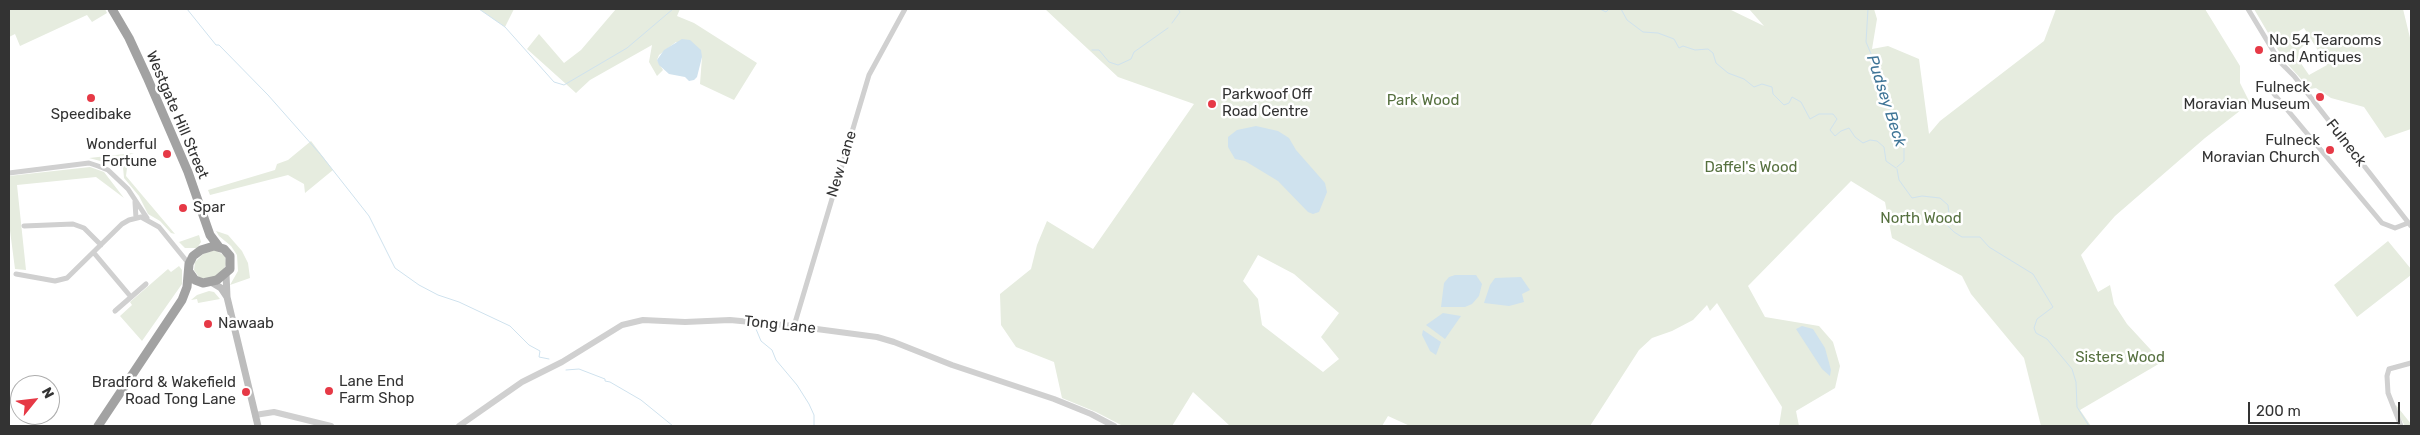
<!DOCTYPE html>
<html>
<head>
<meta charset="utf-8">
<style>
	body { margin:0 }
	#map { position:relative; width:2420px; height:435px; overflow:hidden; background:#fff; font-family:Rubik,sans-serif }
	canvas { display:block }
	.frame { position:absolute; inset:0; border:10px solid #333; pointer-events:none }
	.north { position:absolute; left:10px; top:375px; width:50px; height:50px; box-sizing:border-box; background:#fff; border:1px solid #adadad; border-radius:50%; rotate:61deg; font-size:14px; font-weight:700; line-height:20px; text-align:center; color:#333 }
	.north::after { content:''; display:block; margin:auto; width:18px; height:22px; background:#e63946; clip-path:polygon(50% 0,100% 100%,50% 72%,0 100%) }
	.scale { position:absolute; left:2248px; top:402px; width:152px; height:22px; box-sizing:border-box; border:2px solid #333; border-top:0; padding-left:6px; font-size:15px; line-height:18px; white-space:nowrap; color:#333; -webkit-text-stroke:4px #fff; paint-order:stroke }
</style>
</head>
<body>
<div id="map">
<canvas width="2420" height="435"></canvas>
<div class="frame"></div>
<div class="north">N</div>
<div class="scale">200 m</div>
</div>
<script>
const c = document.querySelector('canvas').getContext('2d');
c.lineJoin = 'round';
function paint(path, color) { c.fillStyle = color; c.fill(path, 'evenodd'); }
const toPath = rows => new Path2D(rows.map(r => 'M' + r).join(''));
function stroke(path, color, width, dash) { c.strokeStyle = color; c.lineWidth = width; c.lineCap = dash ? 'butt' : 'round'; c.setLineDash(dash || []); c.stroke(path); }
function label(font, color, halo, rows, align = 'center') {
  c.font = font + ' Rubik,sans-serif'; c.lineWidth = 5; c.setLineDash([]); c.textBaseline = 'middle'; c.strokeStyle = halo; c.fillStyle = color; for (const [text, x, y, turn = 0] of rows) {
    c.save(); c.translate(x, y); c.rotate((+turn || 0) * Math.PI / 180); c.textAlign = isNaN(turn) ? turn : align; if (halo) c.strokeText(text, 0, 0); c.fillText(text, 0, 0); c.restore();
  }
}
const green = toPath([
	[9,9,105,9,107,13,92,22,87,15,20,46,15,34,9,37],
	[479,9,514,9,505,27],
	[616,9,680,9,677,16,694,23,757,63,734,100,700,84,702,57,676,42,659,55,657,60,663,70,657,76,649,62,652,45,590,80,576,93,527,49,539,34,564,63,581,50],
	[1045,9,1729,9,1764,26,1749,9,1874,9,1877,19,1872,49,1888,46,1919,59,1929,134,1940,121,2044,41,2056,9,2205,9,2240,66,2240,83,2250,103,2205,138,2115,216,2081,255,2098,292,2110,285,2114,304,2127,324,2162,362,2080,410,2091,426,2041,426,2024,358,1971,294,1962,276,1892,238,1885,202,1851,181,1748,286,1765,317,1819,326,1833,342,1840,366,1835,388,1796,411,1799,426,1779,426,1782,407,1717,303,1710,311,1707,305,1693,320,1672,331,1652,338,1639,350,1590,426,1410,426,1388,416,1382,426,1230,426,1193,392,1172,426,1123,426,1096,412,1062,398,1054,362,1016,347,1001,325,1000,294,1031,269,1037,245,1047,221,1093,249,1194,104,1118,77],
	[1258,255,1294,274,1339,313,1321,337,1339,359,1323,372,1262,325,1258,299,1243,281],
	[2254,9,2403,9,2411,42,2411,129,2385,138,2364,107,2331,98,2316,88,2310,89,2284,60],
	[2304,28,2327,65,2309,75,2298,59,2299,50,2304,45,2296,33],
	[311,141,333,170,305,193,304,184,288,175,210,195,208,190,275,170,277,164,288,160],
	[134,153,108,163,89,158],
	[131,162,132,164,127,168,126,176,175,234,171,233,160,221,148,214,139,196,124,178,123,167],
	[90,167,104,172,124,198,96,177,17,185,26,270,15,269,9,223,9,176],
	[216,231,228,235,242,251,248,263,250,278,230,285,238,271,237,255,231,246,219,236],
	[199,235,201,242,197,248,185,248,179,242],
	[2388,241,2411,269,2411,275,2357,317,2334,285],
	[215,250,225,256,226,264,224,269,215,277,204,279,199,277,194,270,195,262,203,254],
	[179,266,182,270,182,284,142,341,120,316,132,305,130,302,168,269,171,272],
	[209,291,214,292,220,299,198,303,197,299,191,300,197,295],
	[2396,405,2411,424,2411,426,2405,426,2394,407]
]);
const water = toPath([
	[682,39,690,40,701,50,702,57,697,77,694,80,689,81,685,77,669,74,659,65,657,60,664,50],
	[1256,126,1278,131,1289,138,1296,150,1325,183,1327,192,1319,212,1313,214,1308,212,1278,181,1245,161,1235,159,1228,147,1228,137,1237,130],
	[1455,275,1476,275,1482,284,1479,296,1472,304,1465,307,1441,307,1444,283,1449,277],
	[1521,277,1530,290,1522,294,1524,302,1509,306,1484,303,1490,285,1495,278],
	[1443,313,1461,316,1445,339,1426,325],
	[1802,326,1813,329,1825,348,1831,370,1830,376,1822,369,1796,329],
	[1423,330,1441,342,1436,355,1430,351,1422,335]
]);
const stream = toPath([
	[187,9,216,45,219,45,268,95,321,155,369,216,395,268,419,285,438,295,459,302,510,326,529,345,540,351,539,357,549,359],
	[479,9,505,27,554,82,564,85,627,48,673,9],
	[1600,9,1606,12,1609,9],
	[1621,9,1627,20,1643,32,1658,33,1674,39,1679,48,1683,46,1695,50,1708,49,1713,53,1716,63,1728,73,1744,79,1754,87,1762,84,1772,87,1773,94,1784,105,1789,103,1792,97,1801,102,1810,119,1819,114,1833,114,1837,119,1830,130,1835,136,1841,131,1849,128,1855,137,1863,143,1870,140,1877,141,1884,147,1886,161,1896,168],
	[1868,9,1866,42,1883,82,1893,123,1904,144,1904,161,1897,167],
	[1172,23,1180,12,1178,9],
	[1092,50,1099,50,1109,62,1118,65,1131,59,1134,52,1168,28],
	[1897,169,1899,180,1912,198,1922,196,1940,198,1948,205,1949,214,1945,223,1954,232,1962,237,1980,237,1989,247,2033,274,2053,307,2037,319,2034,328,2036,333,2047,339,2072,369,2076,382,2077,407,2089,426],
	[756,329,761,341,772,350,776,360,797,385,809,404,814,415,814,426],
	[566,370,579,369,605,379,605,381,610,382,641,400,673,426]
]);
const minor = toPath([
	[2248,9,2280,62,2294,76,2411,226],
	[2269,88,2382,223,2395,228,2408,223],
	[9,173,89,163,98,166,108,170,128,189,147,218],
	[135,202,136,218],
	[24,226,73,224,84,228,101,245],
	[94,253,131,297],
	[16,274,55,281,67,278,122,224,129,220,141,217,159,227,189,264],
	[115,311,146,284],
	[794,326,869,75,905,9],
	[2401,426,2388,393,2387,376,2389,369,2411,363]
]);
const tertiary = toPath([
	[255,415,274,412,331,426],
	[459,426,522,382,562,362,622,325,643,320,685,322,730,320,794,326,877,337,894,342,952,365,1054,399,1091,414,1114,426]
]);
const secondary = toPath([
	[226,274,227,297,258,426],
	[211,282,221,288,227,297]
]);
const trunk = toPath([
	[112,9,129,38,147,77,188,172,210,235,219,247],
	[98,426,182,300,187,287,189,264,193,256,201,250,214,246,224,249,230,256,230,269,217,280,203,283,195,280,190,273]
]);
const markers = [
	[2259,50,5,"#e63946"],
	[2320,97,5,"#e63946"],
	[91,98,5,"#e63946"],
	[1212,104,5,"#e63946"],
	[2330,150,5,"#e63946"],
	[167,154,5,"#e63946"],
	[183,208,5,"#e63946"],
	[208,324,5,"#e63946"],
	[329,391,5,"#e63946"],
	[246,392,5,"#e63946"]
];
const poiNames = [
	["No 54 Tearooms",2269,41],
	["and Antiques",2269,58],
	["Fulneck",2310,88,"right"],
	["Moravian Museum",2310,105,"right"],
	["Parkwoof Off",1222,95],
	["Road Centre",1222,112],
	["Speedibake",91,115,"center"],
	["Fulneck",2320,141,"right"],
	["Moravian Church",2320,158,"right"],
	["Wonderful",157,145,"right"],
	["Fortune",157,162,"right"],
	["Spar",193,208],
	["Nawaab",218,324],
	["Lane End",339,382],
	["Farm Shop",339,399],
	["Bradford & Wakefield",236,383,"right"],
	["Road Tong Lane",236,400,"right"]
];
const parkNames = [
	["Park Wood",1423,101],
	["Daffel's Wood",1751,168],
	["North Wood",1921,219],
	["Sisters Wood",2120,358]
];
const streetNames = [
	["Westgate Hill Street",177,115,67],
	["Fulneck",2346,143,52],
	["New Lane",842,164,-73],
	["Tong Lane",780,325,6]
];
const waterNames = [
	["Pudsey Beck",1886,101,72]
];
paint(green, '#e6ecdf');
paint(water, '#cfe2ee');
stroke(stream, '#cfe2ee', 1);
stroke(minor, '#d0d0d0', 5);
stroke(tertiary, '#d0d0d0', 6);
stroke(secondary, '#bdbdbd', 7);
stroke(trunk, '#a2a2a2', 9);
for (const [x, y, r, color] of markers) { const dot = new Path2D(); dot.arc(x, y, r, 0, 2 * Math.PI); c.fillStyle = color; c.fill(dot); stroke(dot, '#fff', 2); }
label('15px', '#333', '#fff', poiNames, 'left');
label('15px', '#56703f', '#fff', parkNames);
label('15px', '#333', '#fff', streetNames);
label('italic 16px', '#3f7597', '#fff', waterNames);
</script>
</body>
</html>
